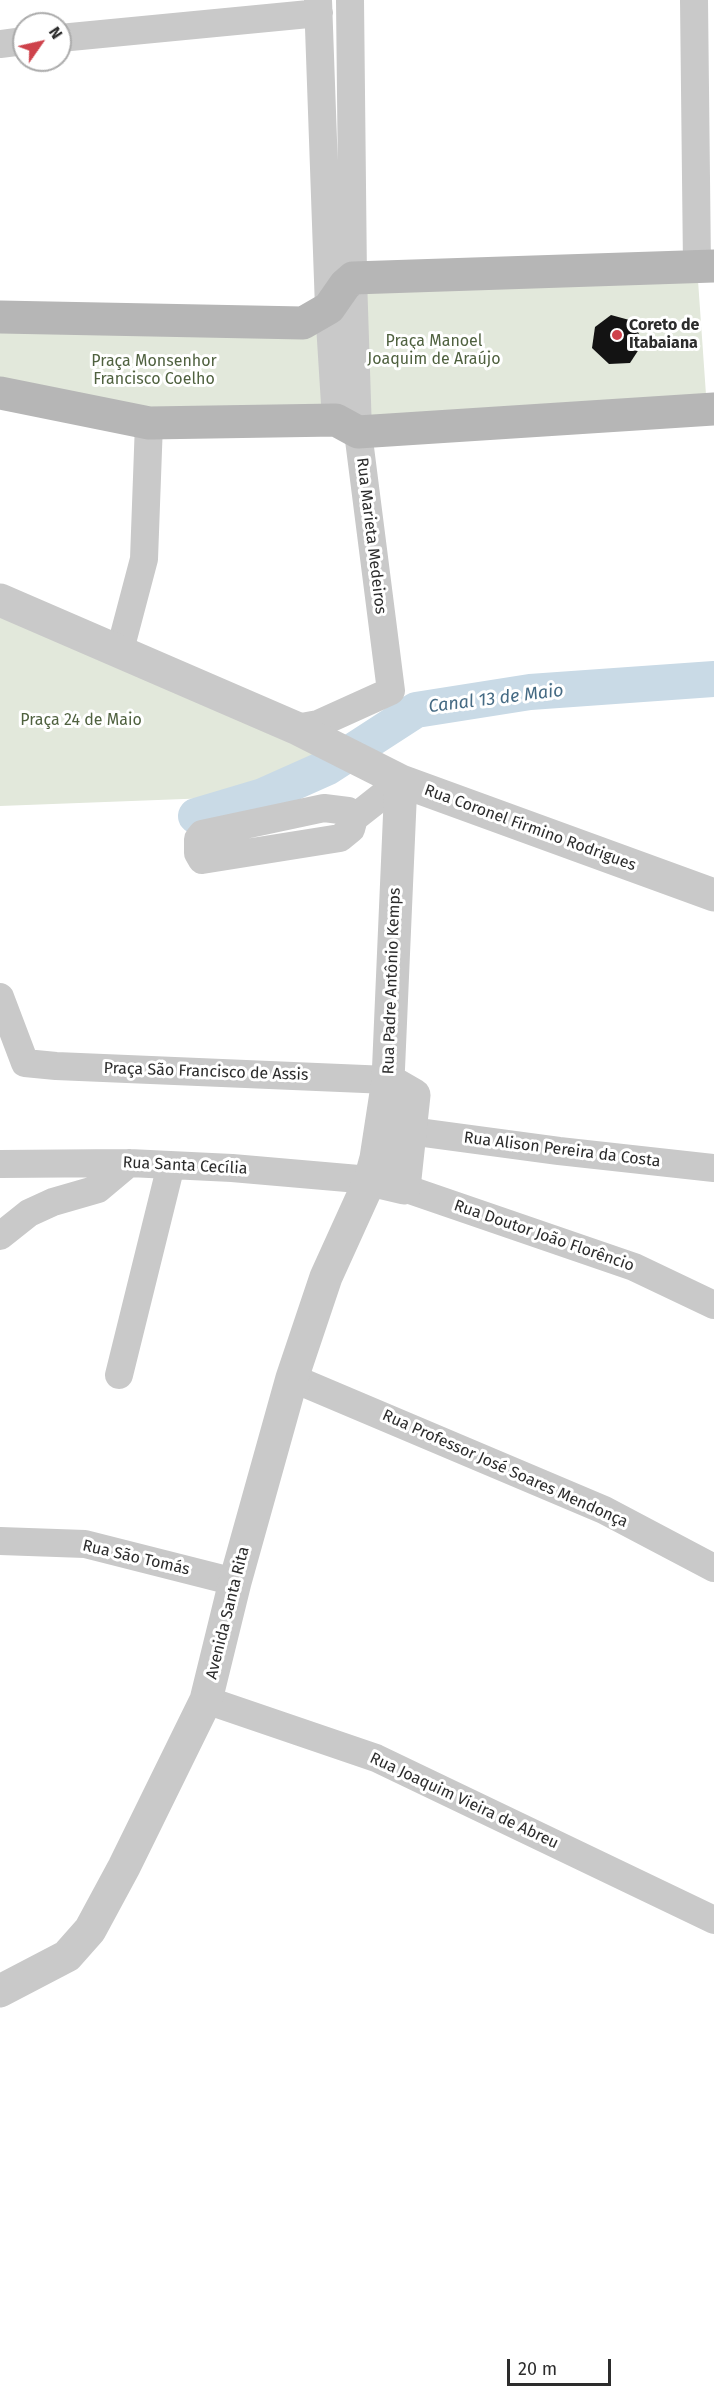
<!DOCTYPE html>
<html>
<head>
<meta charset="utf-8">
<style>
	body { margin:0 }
	#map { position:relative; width:714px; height:2398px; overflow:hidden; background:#fff; font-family:"Fira Sans",sans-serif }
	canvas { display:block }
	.north { position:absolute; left:12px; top:12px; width:60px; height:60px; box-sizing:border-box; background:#fff; border:2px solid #ababab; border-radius:50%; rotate:56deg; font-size:16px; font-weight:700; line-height:24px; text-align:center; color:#2c2c2c }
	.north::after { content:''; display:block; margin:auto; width:21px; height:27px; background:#ce424b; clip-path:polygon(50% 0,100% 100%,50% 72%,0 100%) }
	.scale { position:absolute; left:507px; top:2359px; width:104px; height:27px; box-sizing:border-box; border:3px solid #2c2c2c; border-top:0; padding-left:8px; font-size:18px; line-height:21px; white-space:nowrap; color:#2c2c2c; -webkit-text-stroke:4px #fff; paint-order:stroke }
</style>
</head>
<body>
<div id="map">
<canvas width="714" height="2398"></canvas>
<div class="north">N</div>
<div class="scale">20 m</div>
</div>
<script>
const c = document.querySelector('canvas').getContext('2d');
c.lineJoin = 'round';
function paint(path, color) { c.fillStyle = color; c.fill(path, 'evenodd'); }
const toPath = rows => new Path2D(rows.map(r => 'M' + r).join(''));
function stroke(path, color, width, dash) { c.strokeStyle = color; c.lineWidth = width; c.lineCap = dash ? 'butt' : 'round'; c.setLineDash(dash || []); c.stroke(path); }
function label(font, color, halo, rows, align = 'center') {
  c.font = font + ' "Fira Sans",sans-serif'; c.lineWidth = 6; c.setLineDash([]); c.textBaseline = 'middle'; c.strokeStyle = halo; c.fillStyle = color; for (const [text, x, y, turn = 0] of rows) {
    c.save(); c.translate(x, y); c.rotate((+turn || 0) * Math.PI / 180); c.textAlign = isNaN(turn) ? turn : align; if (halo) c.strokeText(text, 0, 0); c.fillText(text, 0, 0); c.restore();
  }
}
const green = toPath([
	[697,266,707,409,358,432,353,278],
	[329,308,336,420,149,423,0,393,0,317],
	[0,600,348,755,328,767,263,796,0,806]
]);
const canal = toPath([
	[196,816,263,796,328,767,416,710,530,692,714,679]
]);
const building = toPath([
	[611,315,633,321,643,343,630,363,609,364,592,348,595,327]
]);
const minor = toPath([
	[318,0,329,308,336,420],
	[694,0,697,266],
	[60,38,319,13],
	[0,44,24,41],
	[120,650,144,559,149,423],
	[296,728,318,724,391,691,358,432,353,278,350,0],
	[354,818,348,811,324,808,202,834,198,839,198,853,202,860,340,838,351,829,354,818,401,781],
	[0,997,25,1063,56,1066,388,1080],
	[410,1131,559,1151,714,1168],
	[0,1164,129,1163,232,1168,370,1180],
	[404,1188,634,1267,714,1305],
	[0,1236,29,1213,53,1202,98,1189,129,1163],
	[119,1375,171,1165],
	[292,1378,604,1510,714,1568],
	[0,1541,85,1544,235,1582],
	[206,1700,376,1758,714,1920]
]);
const tertiary = toPath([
	[0,600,296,728,401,781,714,895],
	[370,1180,404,1188,414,1095,388,1080],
	[0,1991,67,1956,90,1930,124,1867,206,1700,235,1582,292,1378,326,1277,370,1180,376,1158,388,1080,401,781]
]);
const secondary = toPath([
	[0,317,303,323,329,308,345,285,353,278,714,266],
	[0,393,149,423,336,420,358,432,714,409]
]);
const markers = [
	[617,335,6,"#ce424b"]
];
const poiNames = [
	["Coreto de",629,326],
	["Itabaiana",629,344]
];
const parkNames = [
	["Praça Manoel",434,342],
	["Joaquim de Araújo",434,360],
	["Praça Monsenhor",154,362],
	["Francisco Coelho",154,380],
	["Praça 24 de Maio",81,721]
];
const streetNames = [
	["Rua Marieta Medeiros",371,536,83],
	["Rua Coronel Firmino Rodrigues",530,828,20],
	["Rua Padre Antônio Kemps",392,981,-88],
	["Praça São Francisco de Assis",206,1072,2],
	["Rua Alison Pereira da Costa",562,1150,7],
	["Rua Santa Cecília",185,1166,3],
	["Rua Doutor João Florêncio",544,1236,19],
	["Rua Professor José Soares Mendonça",505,1469,24],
	["Rua São Tomás",136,1558,13],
	["Avenida Santa Rita",228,1613,-76],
	["Rua Joaquim Vieira de Abreu",464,1801,25]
];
const waterNames = [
	["Canal 13 de Maio",496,699,-7]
];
paint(green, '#e2e8db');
stroke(canal, '#c9dae6', 36);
paint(building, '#131313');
stroke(minor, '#c9c9c9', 28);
stroke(tertiary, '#c9c9c9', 33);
stroke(secondary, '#b6b6b6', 33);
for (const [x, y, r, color] of markers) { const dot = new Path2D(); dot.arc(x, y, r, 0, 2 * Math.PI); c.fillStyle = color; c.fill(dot); stroke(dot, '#fff', 2); }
label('bold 16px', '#2c2c2c', '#fff', poiNames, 'left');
label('16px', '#4f613f', '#fff', parkNames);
label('16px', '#2c2c2c', '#fff', streetNames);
label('italic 18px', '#456a83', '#fff', waterNames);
</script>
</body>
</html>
